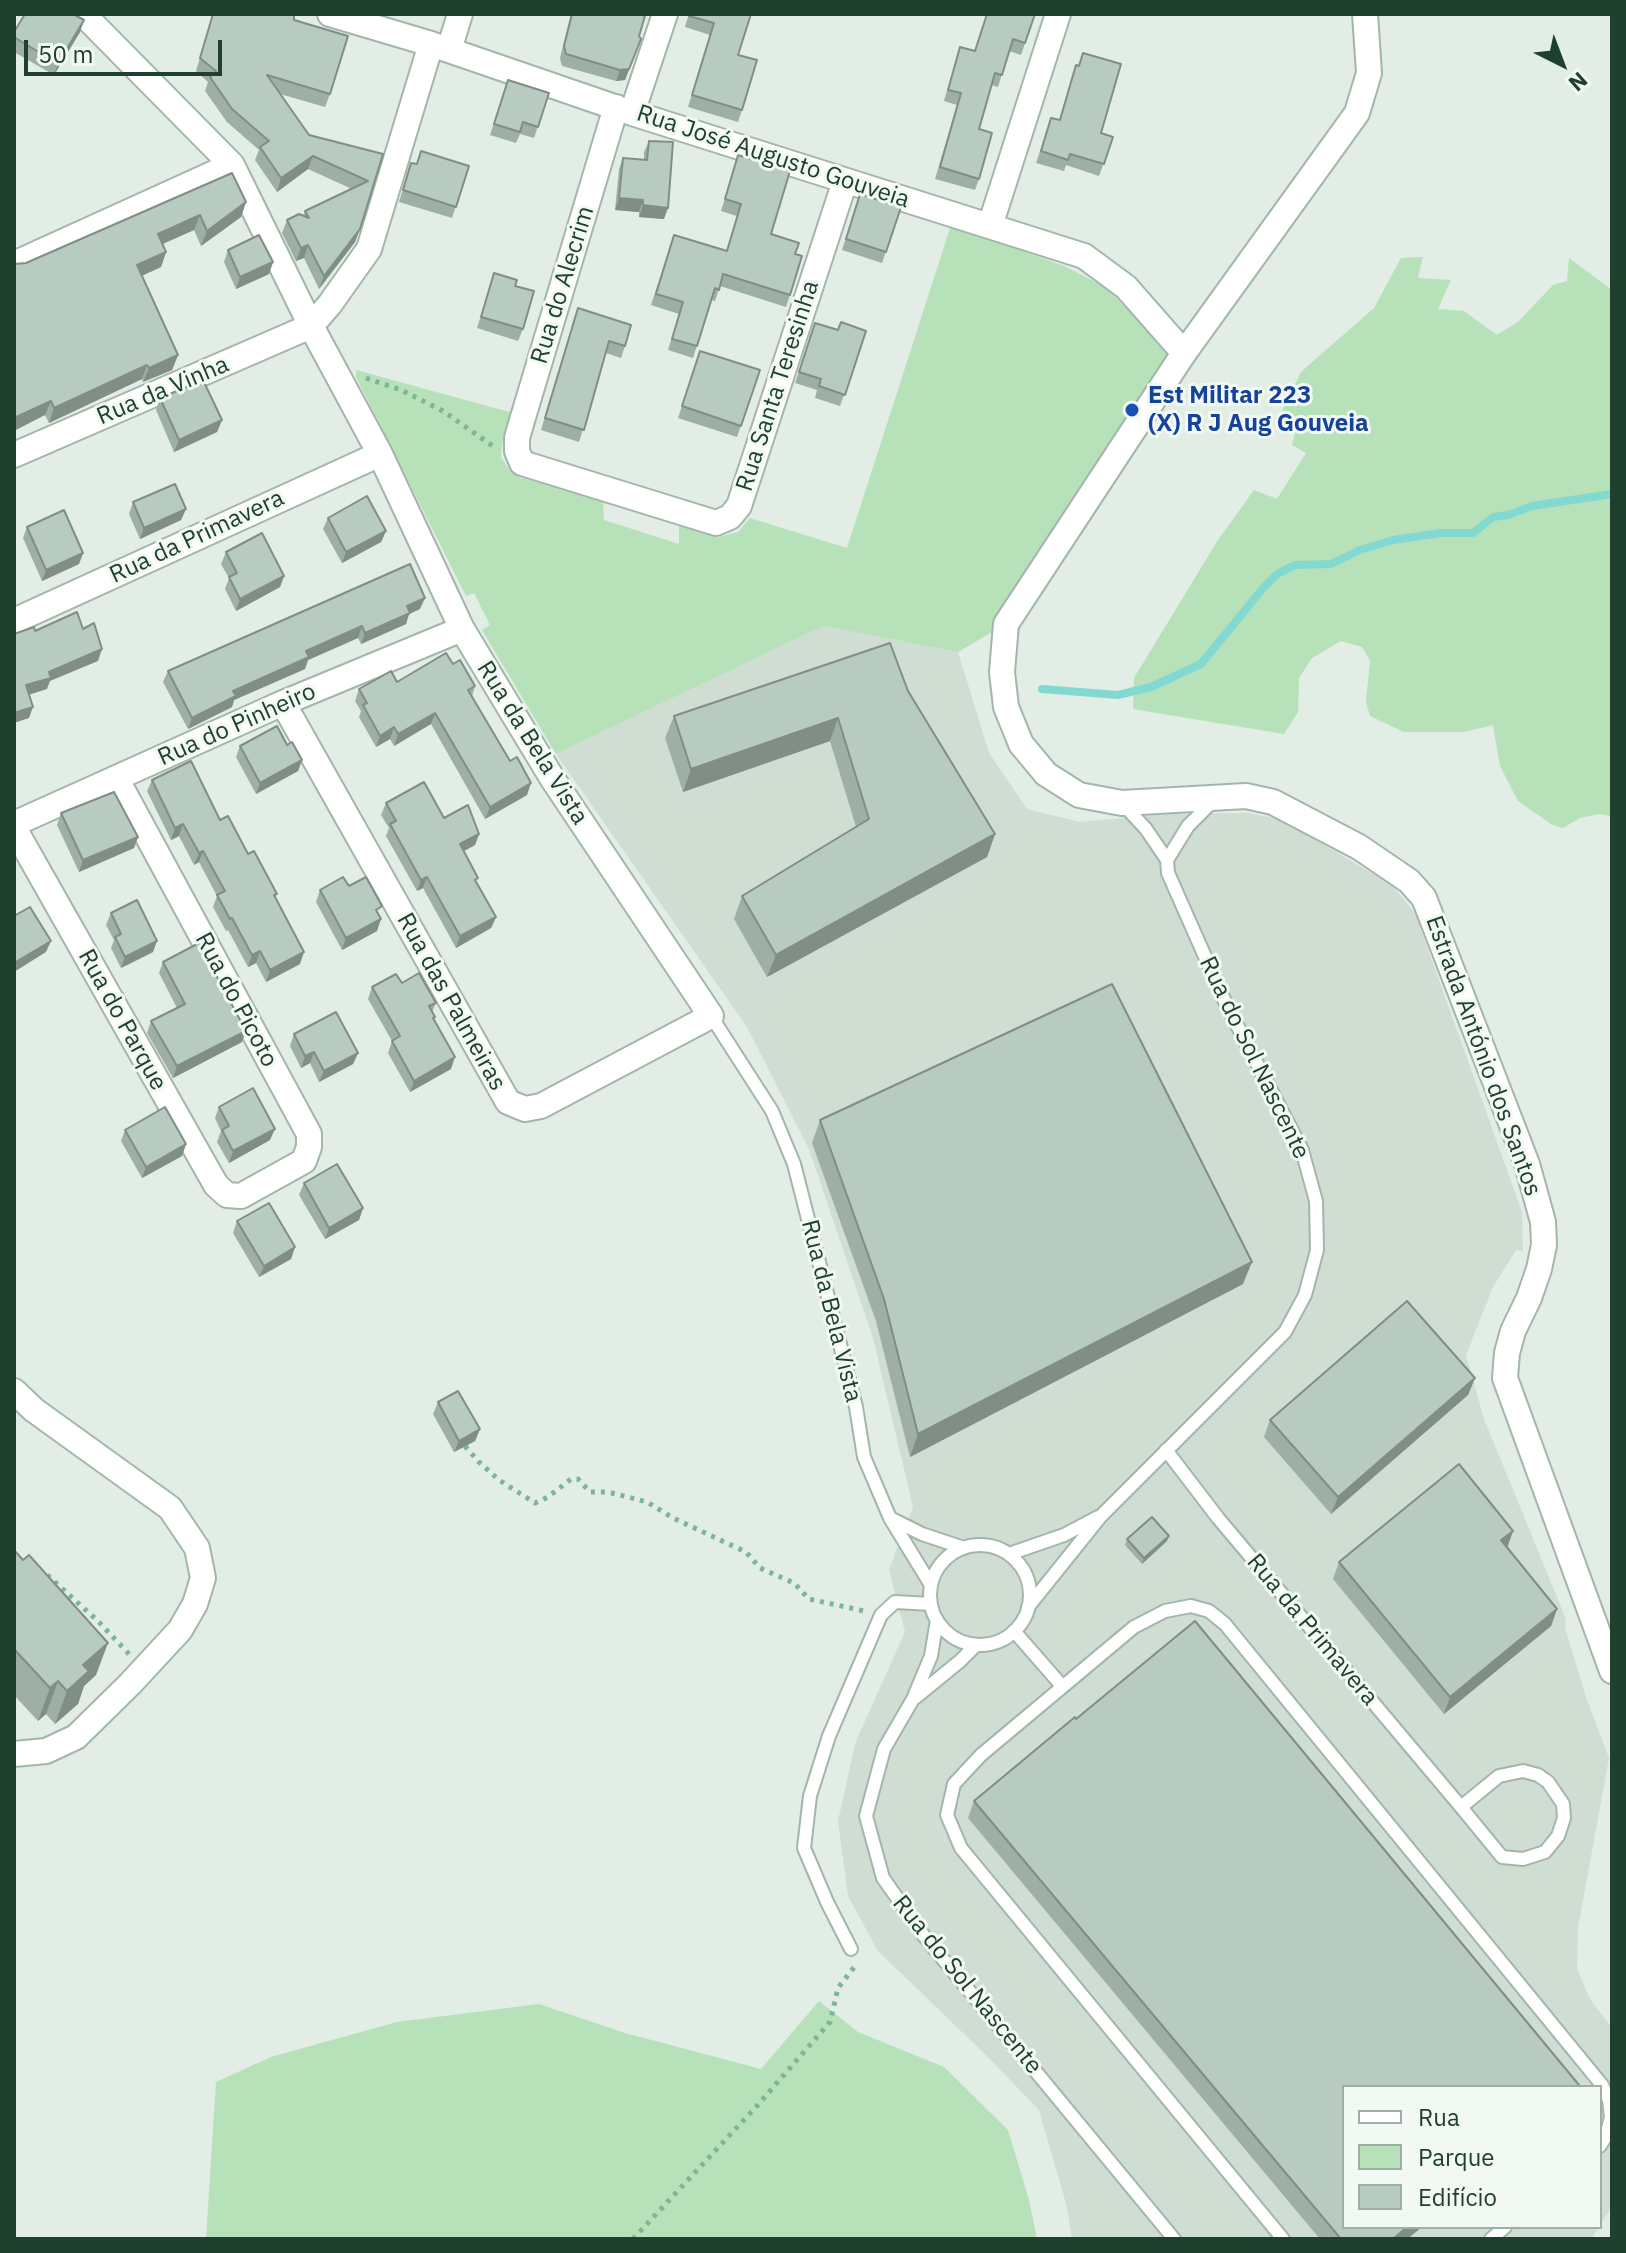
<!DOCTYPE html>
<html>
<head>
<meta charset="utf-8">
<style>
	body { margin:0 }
	#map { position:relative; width:1626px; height:2253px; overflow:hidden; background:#e1ede5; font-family:"IBM Plex Sans",sans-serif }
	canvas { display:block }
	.frame { position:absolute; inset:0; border:16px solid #1f402f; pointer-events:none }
	.legend { position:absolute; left:1342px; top:2085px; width:260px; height:144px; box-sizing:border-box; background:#f2f9f4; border:2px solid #9eafa5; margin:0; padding:10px 14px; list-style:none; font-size:24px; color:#1f402f }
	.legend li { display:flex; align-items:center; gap:16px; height:40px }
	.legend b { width:40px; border:2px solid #9eafa5 }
	.north { position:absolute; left:1522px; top:24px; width:80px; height:80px; -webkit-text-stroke:6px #f2f9f4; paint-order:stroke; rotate:138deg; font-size:22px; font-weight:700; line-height:32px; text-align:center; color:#1f402f }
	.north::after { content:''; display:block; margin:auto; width:28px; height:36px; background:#1f402f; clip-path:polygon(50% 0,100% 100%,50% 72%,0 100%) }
	.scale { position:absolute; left:24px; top:40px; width:198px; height:36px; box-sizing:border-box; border:4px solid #1f402f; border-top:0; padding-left:10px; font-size:24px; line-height:28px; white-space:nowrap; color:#1f402f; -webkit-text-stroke:6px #f2f9f4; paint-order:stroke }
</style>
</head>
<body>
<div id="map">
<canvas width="1626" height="2253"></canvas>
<div class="frame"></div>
<ul class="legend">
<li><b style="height:10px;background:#fff"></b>Rua</li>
<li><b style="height:22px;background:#b7e1b8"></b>Parque</li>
<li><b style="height:22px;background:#b8cbc0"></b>Edifício</li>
</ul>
<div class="north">N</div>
<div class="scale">50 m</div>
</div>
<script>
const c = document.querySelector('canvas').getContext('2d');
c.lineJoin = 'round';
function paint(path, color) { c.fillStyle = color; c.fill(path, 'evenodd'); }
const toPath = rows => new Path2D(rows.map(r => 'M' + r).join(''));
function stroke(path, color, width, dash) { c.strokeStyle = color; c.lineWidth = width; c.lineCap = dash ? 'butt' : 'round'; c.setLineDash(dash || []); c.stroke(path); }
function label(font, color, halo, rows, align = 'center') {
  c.font = font + ' "IBM Plex Sans",sans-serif'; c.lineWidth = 6; c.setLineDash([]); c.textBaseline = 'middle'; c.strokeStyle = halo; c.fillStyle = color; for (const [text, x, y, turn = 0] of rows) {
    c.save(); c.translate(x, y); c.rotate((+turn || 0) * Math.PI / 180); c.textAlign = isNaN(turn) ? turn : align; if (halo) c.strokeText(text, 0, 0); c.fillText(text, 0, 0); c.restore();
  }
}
const built = toPath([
	[823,626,958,652,989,753,1027,809,1080,822,1169,814,1249,813,1282,820,1392,885,1415,913,1522,1212,1523,1251,1516,1250,1493,1287,1466,1355,1484,1419,1566,1619,1565,1628,1586,1697,1609,1758,1578,1928,1577,1969,1590,1999,1612,2028,1612,2206,1600,2225,1600,2087,1344,2087,1344,2227,1599,2227,1591,2239,1072,2239,1067,2207,1039,2110,990,2059,878,1951,848,1896,838,1821,856,1741,905,1632,889,1570,913,1507,873,1338,809,1149,747,1027,556,754]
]);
const green = toPath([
	[951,225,1064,266,1105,287,1165,346,1170,360,1017,585,994,631,958,652,823,626,556,754,482,630,490,625,474,593,466,596,356,377,356,370,513,413,502,444,501,457,509,469,519,477,603,501,604,520,679,544,679,525,719,537,738,532,750,518,847,548],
	[1423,257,1418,278,1451,280,1438,309,1464,311,1497,335,1518,322,1553,285,1567,281,1569,258,1612,290,1612,816,1598,814,1580,818,1563,828,1551,824,1518,801,1500,766,1493,725,1464,732,1404,732,1370,716,1366,702,1370,661,1362,647,1341,641,1312,658,1299,678,1298,712,1284,734,1133,709,1134,678,1218,540,1254,490,1277,499,1306,453,1292,445,1298,422,1281,413,1301,372,1374,308,1401,258],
	[819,2001,858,2032,944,2067,1008,2130,1029,2200,1037,2239,206,2239,216,2082,271,2057,397,2022,539,2004,625,2033,761,2069]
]);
const stream = toPath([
	[1042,689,1118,695,1151,687,1201,664,1264,587,1277,574,1295,565,1331,564,1360,550,1393,540,1441,533,1473,533,1493,517,1508,515,1532,506,1612,494]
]);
const path = toPath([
	[366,378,401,390,443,411,494,447],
	[465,1446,479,1462,499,1480,535,1503,548,1497,571,1479,578,1479,590,1492,608,1492,647,1502,673,1518,746,1552,760,1568,794,1583,809,1599,864,1611],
	[47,1575,98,1621,129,1654],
	[633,2239,756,2107,830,2022,838,1988,855,1966]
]);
const service = toPath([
	[1167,860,1188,826,1214,800],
	[711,1016,772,1111,794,1164,856,1407,864,1457,890,1518,931,1585],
	[1166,1450,1218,1518,1461,1807,1502,1857,1523,1859,1545,1852,1558,1836,1564,1818,1563,1804,1548,1782,1538,1775,1523,1771,1499,1776,1461,1807],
	[890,1518,922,1534,964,1548],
	'930 1595a50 50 0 1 1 100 0a50 50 0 1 1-100 0Z',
	[1009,1554,1064,1535,1098,1517],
	[1028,1607,1101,1516,1285,1332,1305,1295,1317,1250,1316,1201,1302,1150,1226,1004,1168,873,1167,860,1146,829,1122,803],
	[937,1620,931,1656,913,1699,884,1749,866,1816,883,1878,924,1936,1174,2239],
	[1014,1631,1062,1686],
	[916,1697,960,1661,976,1645],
	[851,1949,827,1902,804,1848,810,1796,829,1736,881,1615,895,1602,931,1604],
	[1283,2239,961,1848,947,1815,954,1784,981,1755,1134,1627,1165,1611,1191,1606,1209,1611,1225,1624,1602,2085,1609,2100,1611,2117,1606,2136,1600,2146],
	[1491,2239,1505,2227]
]);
const minor = toPath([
	[83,14,232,165,311,326,380,454,462,629,552,778,711,1016,541,1106,525,1109,508,1102,283,703],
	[330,14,431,44,632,113,1084,256,1126,287,1184,353],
	[449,50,460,14],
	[616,107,521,424,517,438,517,451,522,463,716,523,730,517,739,506,845,181],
	[632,113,665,14],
	[990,226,1058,14],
	[14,264,232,165],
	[14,455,311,326,330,304,369,249,431,44],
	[14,621,380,454],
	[14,824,283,703,462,629],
	[14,828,216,1185,227,1195,241,1196,304,1161,309,1147,309,1134,116,778],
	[14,1391,34,1410,170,1508,197,1548,203,1578,195,1604,180,1630,130,1684,76,1737,46,1751,14,1754]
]);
const tertiary = toPath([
	[1365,14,1369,73,1357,113,1184,353,1006,624,1002,672,1006,707,1021,744,1046,774,1079,795,1122,803,1246,796,1273,802,1359,847,1409,881,1424,898,1527,1164,1543,1222,1544,1245,1539,1269,1529,1298,1513,1331,1507,1353,1505,1378,1612,1671]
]);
const wall = toPath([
	[213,14,294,14,294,20,330,94,325,107,280,94,309,135,383,154,355,242,319,289,304,258,296,261,282,233,287,220,303,216,305,211,352,189,308,169,277,192,255,160,259,150,227,122,205,91,208,82,196,71],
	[571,14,639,14,625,80,616,81,562,66,560,58],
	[689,14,751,14,738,55,742,110,738,122,688,107,710,35,685,27],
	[1035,14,1021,55,1009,51,998,87,991,85,979,129,979,179,975,190,935,179,957,105,944,101,960,47,974,51],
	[84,20,80,32,54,75,14,52,14,32],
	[1083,53,1101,133,1113,137,1099,176,1066,165,1064,171,1036,163,1051,118,1059,120,1072,77,1076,65,1078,66],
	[504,92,549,93,534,138,520,134,516,143,490,135],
	[649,141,664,219,639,217,639,212,615,210,619,169,623,158,644,160,644,152],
	[738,155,771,234,795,254,790,295,786,307,720,286,715,301,711,300,693,358,668,350,679,314,651,305,670,246,726,251,737,216,721,211],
	[411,163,417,164,469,166,452,218,399,202],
	[860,194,901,207,882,263,842,250],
	[246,202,241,217,201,246,194,230,163,244,166,252,161,267,142,276,178,355,172,370,143,382,142,379,49,423,45,415,26,263],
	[228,250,273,262,269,274,236,289,224,262],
	[494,273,515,286,523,329,518,341,477,328],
	[578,308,625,346,621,358,606,353,579,442,541,430],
	[815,323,838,330,866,331,840,406,815,398,817,390,795,383],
	[700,351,760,370,737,437,678,418],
	[190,388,222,420,217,432,174,452,156,410,160,398],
	[133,502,186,509,181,520,140,539,129,514],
	[328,518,386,531,381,542,342,563,323,529],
	[27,527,83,553,79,564,42,581,23,538],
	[226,552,284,576,280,587,236,611,225,589,229,578,221,564],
	[420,609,409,614,406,624,361,644,358,638,308,660,305,669,234,700,232,707,188,729,163,682,168,671],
	[453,664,475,686,472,696,527,795,485,819,431,724,394,746,390,739,376,747,359,717,361,711,355,701,359,689,397,682],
	[908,691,995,834,987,857,767,977,734,919,742,896,856,827,830,741,683,792,665,738,674,716],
	[287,745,302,760,298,771,256,794,236,757,240,746],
	[152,780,220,820,248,854,276,898,300,964,266,982,256,963,248,967,228,930,226,931,213,907,217,896,199,862,194,865,179,836,171,840,147,791],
	[386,803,444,818,479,834,475,845,464,851,477,883,496,917,491,928,456,948,423,888,417,891,386,836,389,828,381,815],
	[61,813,138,837,134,848,79,872,57,825],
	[349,886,379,915,377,931,342,950,316,902,320,890],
	[111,913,153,952,121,968,111,948,114,940,106,925],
	[163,962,242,1042,173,1078,147,1033,151,1021,177,1008,159,973],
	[402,983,436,1003,432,1012,434,1019,451,1069,410,1092,388,1053,392,1041,368,999,372,987],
	[294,1034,358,1053,353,1064,319,1082,310,1063,301,1068,290,1046],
	[219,1107,270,1140,229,1163,217,1142,221,1131,215,1118],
	[820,1120,1243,1284,910,1457,876,1321,812,1143],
	[125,1130,186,1144,182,1156,142,1178,121,1141],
	[304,1183,363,1208,359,1220,325,1239,299,1195],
	[237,1221,295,1247,291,1259,259,1277,233,1233],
	[1475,1378,1468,1395,1331,1514,1264,1437,1270,1420],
	[438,1402,480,1429,475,1441,454,1452,433,1414],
	[1513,1531,1507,1548,1557,1609,1551,1626,1444,1714,1333,1579,1339,1562],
	[1127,1539,1167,1541,1142,1564,1125,1545],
	[14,1550,96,1675,84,1686,78,1704,55,1724,46,1714,38,1721,14,1695],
	[974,1801,1344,2227,1422,2227,1407,2239,1320,2239,968,1818]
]);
const shadedWall = toPath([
	[84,20,80,32,54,75,58,64],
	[637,50,625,80,616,81,620,70],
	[313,156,308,169,277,192,281,178],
	[619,198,643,200,639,212,615,210],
	[246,202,241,217,201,246,207,231],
	[643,205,668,208,664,219,639,217],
	[200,215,194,230,153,248,158,234],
	[360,229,355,242,319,289,324,276],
	[308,245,304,258,296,261,301,248],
	[166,252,161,267,132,280,137,265],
	[273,262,269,274,236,289,240,277],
	[178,355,172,370,143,382,149,368],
	[147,365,142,379,49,423,54,408],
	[51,401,45,415,14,431,14,418],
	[222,420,217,432,174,452,179,440],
	[186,509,181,520,140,539,144,528],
	[386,531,381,542,342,563,346,552],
	[83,553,79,564,42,581,46,570],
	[284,576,280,587,236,611,240,599],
	[425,598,420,609,409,614,406,624,361,644,365,633,407,606],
	[362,626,358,638,308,660,305,669,234,700,232,707,188,729,192,718,233,691,306,651],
	[102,649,98,661,50,681,47,689,22,697,26,685,49,672],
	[33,707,29,718,14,723,14,713],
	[435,713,431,724,394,746,398,734],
	[838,718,830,741,683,792,691,769],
	[394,727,390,739,376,747,380,736],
	[302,760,298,771,256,794,260,783],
	[531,783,527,795,485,819,490,807],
	[183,824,179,836,171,840,175,828],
	[479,834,475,845,455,856,460,844],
	[995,834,987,857,767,977,776,955],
	[138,837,134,848,79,872,83,860],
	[203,851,199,862,194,865,199,853],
	[427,877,423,888,417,891,421,880],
	[496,917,491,928,456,948,460,936],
	[381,919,377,931,342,950,346,938],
	[51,941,46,952,14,972,14,963],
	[157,941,153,952,121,968,125,957],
	[260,951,256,963,248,967,252,955],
	[304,952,300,964,266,982,270,970],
	[246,1031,242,1042,173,1078,177,1066],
	[314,1052,310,1063,301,1068,305,1056],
	[358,1053,353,1064,319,1082,324,1071],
	[455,1057,451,1069,410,1092,414,1081],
	[275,1129,270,1140,229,1163,233,1151],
	[186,1144,182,1156,142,1178,146,1167],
	[363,1208,359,1220,325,1239,329,1228],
	[295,1247,291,1259,259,1277,264,1266],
	[1252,1262,1243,1284,910,1457,918,1434],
	[1475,1378,1468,1395,1331,1514,1338,1497],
	[480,1429,475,1441,454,1452,459,1441],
	[1513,1531,1507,1548,1501,1540],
	[1169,1536,1167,1541,1142,1564,1144,1558],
	[1557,1609,1551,1626,1444,1714,1450,1697],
	[108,1643,96,1675,84,1686,78,1704,55,1724,67,1691,83,1665],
	[58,1681,46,1714,38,1721,50,1688],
	[1407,2227,1422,2227,1407,2239,1393,2239]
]);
const building = toPath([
	[25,14,73,14,84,20,58,64,14,37,14,32,25,14],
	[213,14,294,14,294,20,348,36,330,94,267,75,309,135,383,154,360,229,324,276,308,245,301,248,287,220,299,214,309,218,305,211,368,181,313,156,281,178,260,147,269,141,232,109,210,77,216,71,200,58,213,14],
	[572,14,639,14,645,16,639,36,641,39,629,69,620,70,566,54,564,46,572,14],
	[689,14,751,14,738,55,757,60,742,110,692,95,714,23,689,16,689,14],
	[987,14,1035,14,1025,43,1013,39,1002,75,995,73,979,129,992,133,979,179,940,167,961,93,948,90,960,47,975,51,987,14],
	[1083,53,1121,64,1101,133,1113,137,1104,164,1070,154,1068,160,1041,151,1051,118,1060,120,1076,65,1079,66,1083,53],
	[508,80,549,93,538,127,523,122,520,132,494,124,508,80],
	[649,141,673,142,668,208,643,205,643,200,619,198,623,158,647,160,649,141],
	[421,151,469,166,456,207,403,190,411,163,417,164,421,151],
	[738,155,790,171,771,234,799,243,795,254,802,256,790,295,723,274,719,290,715,288,697,346,672,339,683,302,656,294,674,235,727,251,741,204,725,199,738,155],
	[232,173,246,202,207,231,200,215,158,234,166,252,137,265,178,355,149,368,147,365,54,408,51,401,14,418,14,264,26,263,232,173],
	[860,194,901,207,886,252,846,239,860,194],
	[259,235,273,262,240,277,228,250,259,235],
	[494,273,517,280,515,286,534,291,523,329,481,317,494,273],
	[578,308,631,325,625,346,609,341,584,430,545,418,578,308],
	[841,322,866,331,845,395,819,386,821,379,799,372,815,323,838,330,841,322],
	[700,351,760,370,741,426,682,406,700,351],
	[204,382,222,420,179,440,160,398,189,386,190,388,204,382],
	[175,484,186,509,144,528,133,502,175,484],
	[367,496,386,531,346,552,328,518,367,496],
	[64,510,83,553,46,570,27,527,64,510],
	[262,533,284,576,240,599,229,577,237,573,226,552,262,533],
	[410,564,425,598,407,606,410,613,365,633,362,626,306,651,309,657,233,691,236,696,192,718,168,671,410,564],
	[77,612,83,629,94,623,102,649,49,672,51,678,26,685,33,707,14,713,14,634,34,627,35,631,77,612],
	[890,643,908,691,995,834,776,955,742,896,869,819,838,718,691,769,674,716,890,643],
	[446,653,453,664,460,660,475,686,468,690,510,761,517,757,531,783,490,807,435,713,398,734,394,727,380,736,363,705,367,703,359,689,391,671,397,682,446,653],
	[277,726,287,745,292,742,302,760,260,783,240,746,277,726],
	[191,761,220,820,228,816,248,854,254,851,277,894,274,895,304,952,270,970,260,951,252,955,232,918,230,919,217,895,225,891,203,851,199,853,183,824,175,828,152,780,191,761],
	[424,782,444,818,468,805,479,834,460,844,478,878,475,880,496,917,460,936,427,877,421,880,390,824,396,821,386,803,424,782],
	[114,792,138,837,83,860,61,813,114,792],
	[343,877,349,886,366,877,382,906,376,910,381,919,346,938,320,890,343,877],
	[137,900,157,941,125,957,115,937,121,934,111,913,137,900],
	[30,907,51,941,14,963,14,916,30,907],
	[199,943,246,1031,177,1066,151,1021,185,1004,163,962,199,943],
	[419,973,436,1003,429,1006,435,1017,433,1018,455,1057,414,1081,392,1041,400,1036,372,987,396,974,402,983,419,973],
	[1112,984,1252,1262,918,1434,884,1299,820,1120,1112,984],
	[336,1012,358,1053,324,1071,314,1052,305,1056,294,1034,336,1012],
	[253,1088,275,1129,233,1151,222,1130,229,1126,219,1107,253,1088],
	[165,1107,186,1144,146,1167,125,1130,165,1107],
	[337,1164,363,1208,329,1228,304,1183,337,1164],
	[269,1203,295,1247,264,1266,237,1221,269,1203],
	[1407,1301,1475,1378,1338,1497,1270,1420,1407,1301],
	[458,1391,480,1429,459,1441,438,1402,458,1391],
	[1459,1464,1513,1531,1501,1540,1557,1609,1450,1697,1339,1562,1459,1464],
	[1152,1517,1169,1536,1144,1558,1127,1539,1152,1517],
	[14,1550,23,1560,29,1555,108,1643,83,1665,89,1671,67,1691,58,1681,50,1688,14,1649,14,1550],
	[1195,1621,1579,2085,1576,2087,1344,2087,1344,2227,1407,2227,1393,2239,1341,2239,974,1801,1075,1717,1076,1719,1195,1621]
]);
const markers = [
	[1132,410,8,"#1a4fb4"]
];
const streetNames = [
	["Rua José Augusto Gouveia",773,157,18],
	["Rua do Alecrim",563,285,-73],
	["Rua Santa Teresinha",778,386,-72],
	["Rua da Vinha",163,391,-23],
	["Rua da Primavera",197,537,-25],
	["Rua do Pinheiro",237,725,-24],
	["Rua da Bela Vista",532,743,58],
	["Rua do Picoto",236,1000,62],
	["Rua das Palmeiras",451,1002,61],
	["Rua do Parque",122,1020,61],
	["Estrada António dos Santos",1483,1056,70],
	["Rua do Sol Nascente",1254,1058,64],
	["Rua da Bela Vista",831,1311,76],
	["Rua da Primavera",1312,1630,50],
	["Rua do Sol Nascente",967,1985,51]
];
const transitNames = [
	["Est Militar 223",1148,396],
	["(X) R J Aug Gouveia",1148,424]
];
paint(built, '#cfddd3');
paint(green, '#b7e1b8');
stroke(stream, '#82d9d2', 8);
stroke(service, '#a3b6ab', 16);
stroke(minor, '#a3b6ab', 28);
stroke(tertiary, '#a3b6ab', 28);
stroke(path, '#7db596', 5, [4, 6]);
stroke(service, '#fff', 12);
stroke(minor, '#fff', 24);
stroke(tertiary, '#fff', 24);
paint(wall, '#9eafa5');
paint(shadedWall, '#818e86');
paint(building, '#b8cbc0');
stroke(building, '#818e86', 2);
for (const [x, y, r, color] of markers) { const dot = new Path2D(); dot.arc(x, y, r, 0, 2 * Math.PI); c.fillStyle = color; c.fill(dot); stroke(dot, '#f2f9f4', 3); }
label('24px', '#1f402f', '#f2f9f4', streetNames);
label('bold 24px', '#164399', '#f2f9f4', transitNames, 'left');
</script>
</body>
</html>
